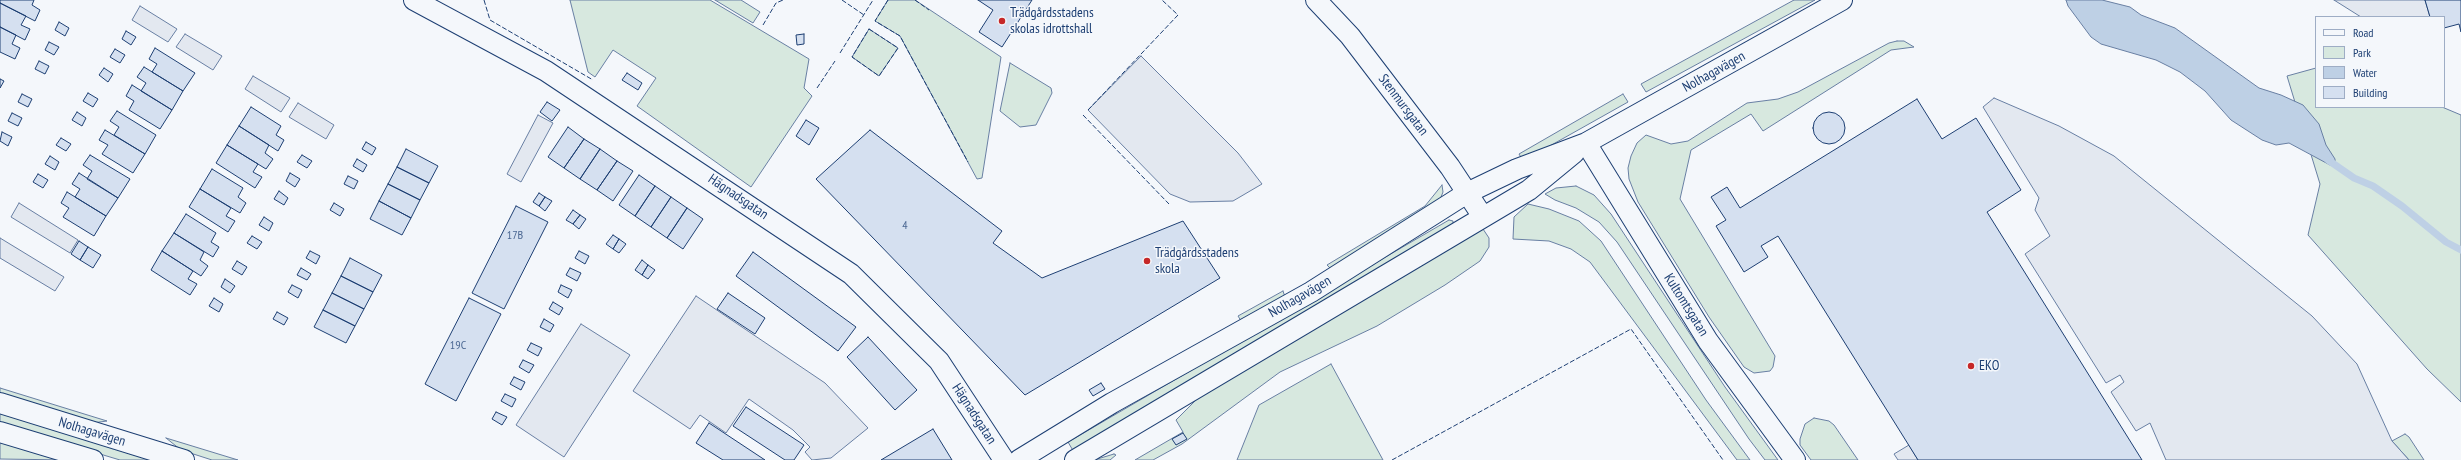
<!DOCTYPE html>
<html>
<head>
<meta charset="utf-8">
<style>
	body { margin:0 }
	#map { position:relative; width:2461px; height:460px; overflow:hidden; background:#f4f7fb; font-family:"PT Sans Narrow",sans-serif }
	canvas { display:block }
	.legend { position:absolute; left:2315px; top:16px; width:130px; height:92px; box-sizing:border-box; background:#f4f7fb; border:1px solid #9eadc5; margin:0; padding:5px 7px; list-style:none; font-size:12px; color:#1d3f73 }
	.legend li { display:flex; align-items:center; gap:8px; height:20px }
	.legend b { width:20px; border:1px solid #9eadc5 }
</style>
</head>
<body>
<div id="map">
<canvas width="2461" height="460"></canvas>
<ul class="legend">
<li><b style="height:5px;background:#f4f7fb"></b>Road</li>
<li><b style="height:11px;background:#d7e8df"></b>Park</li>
<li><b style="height:11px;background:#bed0e5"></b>Water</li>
<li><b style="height:11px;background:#d5e0f0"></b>Building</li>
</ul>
</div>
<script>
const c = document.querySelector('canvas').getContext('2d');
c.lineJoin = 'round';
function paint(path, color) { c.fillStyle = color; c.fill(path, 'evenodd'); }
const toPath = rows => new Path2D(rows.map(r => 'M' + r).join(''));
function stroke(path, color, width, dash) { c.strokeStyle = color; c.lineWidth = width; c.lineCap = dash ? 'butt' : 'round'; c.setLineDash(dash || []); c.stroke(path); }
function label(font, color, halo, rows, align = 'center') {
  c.font = font + ' "PT Sans Narrow",sans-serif'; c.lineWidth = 3; c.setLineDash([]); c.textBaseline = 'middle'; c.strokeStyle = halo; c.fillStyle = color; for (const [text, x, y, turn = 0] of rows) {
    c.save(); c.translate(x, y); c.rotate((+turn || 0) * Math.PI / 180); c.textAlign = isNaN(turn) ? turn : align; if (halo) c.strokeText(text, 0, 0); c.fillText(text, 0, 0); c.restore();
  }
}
const green = toPath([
	[570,0,710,0,809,59,804,88,812,96,751,187,637,106,656,78,613,50,595,77,588,72,570,0],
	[715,0,741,0,760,12,753,23,715,0],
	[888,0,915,0,1001,57,982,178,977,179,900,36,875,21,888,0],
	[1794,0,1815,0,1646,92,1641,84,1794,0],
	[869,29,898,48,879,76,852,57,869,29],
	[1897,41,1904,41,1914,47,1891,50,1763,131,1751,114,1691,150,1680,199,1775,356,1773,367,1770,371,1754,373,1744,367,1709,317,1638,202,1629,179,1628,168,1631,156,1637,143,1646,135,1671,144,1688,141,1747,103,1778,99,1798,92,1889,43,1897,41],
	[1010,63,1051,88,1052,93,1036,125,1020,127,1000,111,1010,63],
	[2316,68,2316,107,2442,107,2461,115,2461,402,2427,369,2308,235,2320,184,2287,76,2316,68],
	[1623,94,1628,102,1523,161,1519,154,1623,94],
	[1442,185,1443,192,1439,202,1331,269,1327,265,1425,206,1442,185],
	[1576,186,1594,195,1611,214,1725,387,1778,460,1765,460,1749,439,1617,242,1599,222,1576,208,1555,200,1545,194,1556,188,1576,186],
	[1528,204,1549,209,1579,221,1601,241,1706,400,1750,460,1737,460,1590,262,1571,249,1549,241,1513,239,1514,217,1528,204],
	[1449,220,1453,221,1453,224,1075,454,1068,442,1449,220],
	[1483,229,1489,238,1489,247,1480,261,1445,285,1377,326,1280,372,1182,444,1153,460,1135,460,1183,432,1176,420,1201,395,1483,229],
	[1283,291,1285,297,1243,324,1238,316,1283,291],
	[1331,364,1383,460,1237,460,1259,405,1331,364],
	[0,388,107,421,92,423,0,395,0,388],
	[0,411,158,460,120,460,0,424,0,411],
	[1814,418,1829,421,1834,425,1858,460,1811,460,1800,445,1800,439,1805,424,1814,418],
	[2405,434,2409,437,2424,460,2409,460,2392,441,2405,434],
	[0,438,69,460,0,459,0,438],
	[166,438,238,460,212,460,181,450,166,438],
	[1114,454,1116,455,1110,460,1094,460,1114,454]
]);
const parking = toPath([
	[2334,0,2425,0,2430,17,2361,17,2334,0],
	[140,6,177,29,168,42,132,20,140,6],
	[185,34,222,56,213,70,176,47,185,34],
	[1141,56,1238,153,1262,184,1233,201,1190,202,1170,194,1088,110,1141,56],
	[253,76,290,98,281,112,245,89,253,76],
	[1994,98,2059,126,2114,156,2312,316,2357,364,2392,441,2409,460,2166,460,2150,423,2136,431,2111,392,2124,382,2120,375,2106,383,2025,254,2050,236,2035,210,2039,198,1983,107,1994,98],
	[298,103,334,125,326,139,289,117,298,103],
	[538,115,553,123,521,182,507,174,538,115],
	[19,203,78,240,70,253,11,217,19,203],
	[0,238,64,277,55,291,0,258,0,238],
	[696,296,825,383,868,428,831,458,812,460,805,452,810,447,793,430,749,399,726,433,700,415,690,429,633,391,696,296],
	[581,324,630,355,564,457,516,425,581,324],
	[1909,445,1918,460,1898,460,1894,454,1909,445]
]);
const water = toPath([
	[2066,0,2102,0,2130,7,2141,15,2175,28,2259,88,2281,95,2303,105,2319,124,2326,145,2335,159,2335,164,2330,165,2289,143,2276,145,2262,140,2231,120,2205,91,2180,72,2156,60,2101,44,2091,37,2068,6,2066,0]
]);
const stream = toPath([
	[2328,160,2354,178,2373,186,2402,206,2446,242,2461,250]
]);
const building = toPath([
	[0,0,34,0,32,5,40,10,35,21,0,3,0,0],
	[978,0,1032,0,1002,47,979,32,993,10,978,0],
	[2425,0,2461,0,2461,32,2459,24,2444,28,2444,17,2430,17,2425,0],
	[0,3,26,16,21,25,30,29,25,40,0,27,0,3],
	[59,22,69,28,65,36,55,30,59,22],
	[0,27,16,35,12,44,20,48,15,59,0,52,0,27],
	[126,31,136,37,131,45,122,39,126,31],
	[804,34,804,44,797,45,796,35,804,34],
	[49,42,59,47,54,55,45,50,49,42],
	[155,48,195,73,183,91,152,72,157,64,149,59,155,48],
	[115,49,125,55,120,63,110,57,115,49],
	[39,61,49,66,45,74,35,69,39,61],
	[144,67,183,91,172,110,141,91,146,83,137,77,144,67],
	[104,68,113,74,108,82,99,75,104,68],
	[627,73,642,83,638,90,622,80,627,73],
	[0,79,4,81,0,88,0,79],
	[132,85,172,110,160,129,129,110,134,101,126,96,132,85],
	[88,93,98,99,93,107,83,101,88,93],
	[22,94,32,99,28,107,18,102,22,94],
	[1917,99,1942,139,1976,118,2021,190,1987,212,2142,460,1918,460,1778,236,1761,246,1768,257,1744,272,1716,226,1726,220,1711,197,1727,187,1740,208,1917,99],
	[547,102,560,110,552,121,540,112,547,102],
	[251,107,281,126,276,135,284,140,278,151,239,126,251,107],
	[117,111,156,135,145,154,114,135,119,127,110,121,117,111],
	'1813 128a16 16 0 1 1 32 0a16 16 0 1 1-32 0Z',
	[77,112,86,118,82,126,72,120,77,112],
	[12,113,22,118,18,126,8,121,12,113],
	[806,120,819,128,809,145,796,136,806,120],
	[239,126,269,145,265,153,273,159,266,169,227,145,239,126],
	[568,127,584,139,564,168,548,157,568,127],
	[105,130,145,154,133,173,102,154,108,145,99,140,105,130],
	[870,130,1002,231,993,243,1042,278,1183,221,1220,278,1025,395,816,179,870,130],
	[2,132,12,137,8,146,0,141,2,132],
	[61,138,71,144,66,151,56,145,61,138],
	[584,139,600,149,580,179,564,168,584,139],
	[366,142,376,148,372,155,362,149,366,142],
	[227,145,258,164,253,172,262,177,255,188,216,163,227,145],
	[406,149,438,166,429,183,397,167,406,149],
	[600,149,617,161,597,190,580,179,600,149],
	[90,155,130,179,118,198,87,179,92,171,83,165,90,155],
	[302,155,312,161,307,168,297,162,302,155],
	[50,156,59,162,55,170,45,164,50,156],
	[357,159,367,165,363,172,353,166,357,159],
	[617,161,633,171,613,201,597,190,617,161],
	[397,167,429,183,420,200,388,184,397,167],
	[212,169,243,188,238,197,246,203,240,213,200,189,212,169],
	[79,173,118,198,106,216,75,197,80,189,72,184,79,173],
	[290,173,300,179,295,187,286,181,290,173],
	[38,174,48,180,43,188,33,182,38,174],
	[639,175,655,186,635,216,619,205,639,175],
	[348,176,358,181,354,189,344,184,348,176],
	[388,184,420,200,411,218,379,201,388,184],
	[655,186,671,197,651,227,635,216,655,186],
	[200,189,231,208,226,216,235,221,228,232,189,207,200,189],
	[279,191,288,198,284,205,274,199,279,191],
	[67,192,106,216,94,236,63,217,69,208,61,203,67,192],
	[539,193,545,197,539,206,533,202,539,193],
	[545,197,552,201,545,211,539,206,545,197],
	[671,197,687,208,667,238,651,227,671,197],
	[379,201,411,218,402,235,370,219,379,201],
	[334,203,344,209,340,216,330,210,334,203],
	[516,206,548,222,504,309,472,293,516,206],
	[687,208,703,219,683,249,667,238,687,208],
	[573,210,580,215,573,224,566,220,573,210],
	[186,214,216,233,211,242,219,247,213,257,174,233,186,214],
	[580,215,586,219,579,229,573,224,580,215],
	[264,217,273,223,269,231,259,225,264,217],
	[174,233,204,252,200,260,208,266,201,276,162,251,174,233],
	[613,235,619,239,613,249,606,244,613,235],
	[252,236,262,242,257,249,247,243,252,236],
	[619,239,626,244,619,253,613,249,619,239],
	[79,241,88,247,80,260,71,254,79,241],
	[88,247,101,255,93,268,80,260,88,247],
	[162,251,193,271,188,279,197,284,190,295,151,270,162,251],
	[310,251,320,256,316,264,306,258,310,251],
	[579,251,589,256,585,264,575,258,579,251],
	[753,252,856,327,838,351,736,276,753,252],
	[350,258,382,275,373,292,341,276,350,258],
	[642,260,648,265,642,275,635,270,642,260],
	[237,261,247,267,242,275,232,269,237,261],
	[648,265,655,270,648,279,642,275,648,265],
	[301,268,311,274,307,280,297,275,301,268],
	[570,268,581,273,577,281,566,275,570,268],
	[341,276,373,292,364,309,332,293,341,276],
	[225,279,235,286,230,293,221,287,225,279],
	[292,285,302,290,298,298,288,292,292,285],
	[561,285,572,290,568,298,558,292,561,285],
	[332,293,364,309,355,326,323,310,332,293],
	[728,293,765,318,755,334,717,309,728,293],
	[214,298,223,304,219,312,209,306,214,298],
	[469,298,501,314,456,401,425,384,469,298],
	[553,302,563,308,559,315,549,309,553,302],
	[323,310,355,326,346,343,314,327,323,310],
	[277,312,288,318,284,325,273,319,277,312],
	[544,319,554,325,550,332,540,327,544,319],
	[868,337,917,390,895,410,847,357,868,337],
	[531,343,542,348,538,356,527,350,531,343],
	[523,360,534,365,529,373,519,367,523,360],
	[514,377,525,382,521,390,510,384,514,377],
	[1101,383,1105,389,1093,396,1089,390,1101,383],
	[505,394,516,399,512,407,501,401,505,394],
	[746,407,804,445,794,460,785,460,733,426,746,407],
	[496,412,507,417,502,425,492,419,496,412],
	[709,423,765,460,723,460,696,443,709,423],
	[933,429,952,460,881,460,933,429],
	[1183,433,1187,439,1176,445,1172,439,1183,433]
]);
const minor = toPath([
	[414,0,546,71,851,274,939,361,1004,460],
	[1316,0,1350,36,1450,167,1483,217],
	[1586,143,1708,341,1795,460],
	[0,403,184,460],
	[0,432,93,460],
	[1019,460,1112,403,1311,292,1467,193,1517,169,1586,143,1842,0],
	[1075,460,1529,190,1574,153]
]);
const fence = toPath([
	[484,0,490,20,593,80],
	[842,0,864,15],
	[888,0,875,21,900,36,968,162],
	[915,0,929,10],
	[763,25,776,3,783,0],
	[869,29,898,48,879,76,852,57,869,29],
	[840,53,873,0],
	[817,88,835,61],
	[1088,110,1178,15,1162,0],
	[1083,115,1169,204],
	[1392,460,1631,329,1723,460]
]);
const markers = [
	[1002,21,4,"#c62828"],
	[1147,261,4,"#c62828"],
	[1971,366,4,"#c62828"]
];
const numberNames = [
	["4",905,226],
	["17B",515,236],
	["19C",458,346]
];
const poiNames = [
	["Trädgårdsstadens",1010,13],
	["skolas idrottshall",1010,29],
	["Trädgårdsstadens",1155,253],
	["skola",1155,269],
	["EKO",1979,366]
];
const streetNames = [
	["Nolhagavägen",1714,72,-29],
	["Stenmursgatan",1403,105,53],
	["Hägnadsgatan",738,197,34],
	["Nolhagavägen",1300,297,-30],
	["Kultomtsgatan",1686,305,58],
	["Hägnadsgatan",974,414,57],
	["Nolhagavägen",92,432,17]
];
paint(green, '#d7e8df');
stroke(green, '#687fa3', 1);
paint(parking, '#e3e8f0');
stroke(parking, '#687fa3', 1);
paint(water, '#bed0e5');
stroke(water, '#687fa3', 1);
stroke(stream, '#bed0e5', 7);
paint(building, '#d5e0f0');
stroke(building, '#1d3f73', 1);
stroke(minor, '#1d3f73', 22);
stroke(minor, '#f4f7fb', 20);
stroke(fence, '#1d3f73', 1, [5, 2]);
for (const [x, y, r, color] of markers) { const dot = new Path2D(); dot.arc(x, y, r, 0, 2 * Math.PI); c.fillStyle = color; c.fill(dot); stroke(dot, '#f4f7fb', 1.5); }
label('12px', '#4b6792', null, numberNames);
label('14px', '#1d3f73', '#f4f7fb', poiNames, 'left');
label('14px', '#1d3f73', '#f4f7fb', streetNames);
</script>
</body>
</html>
